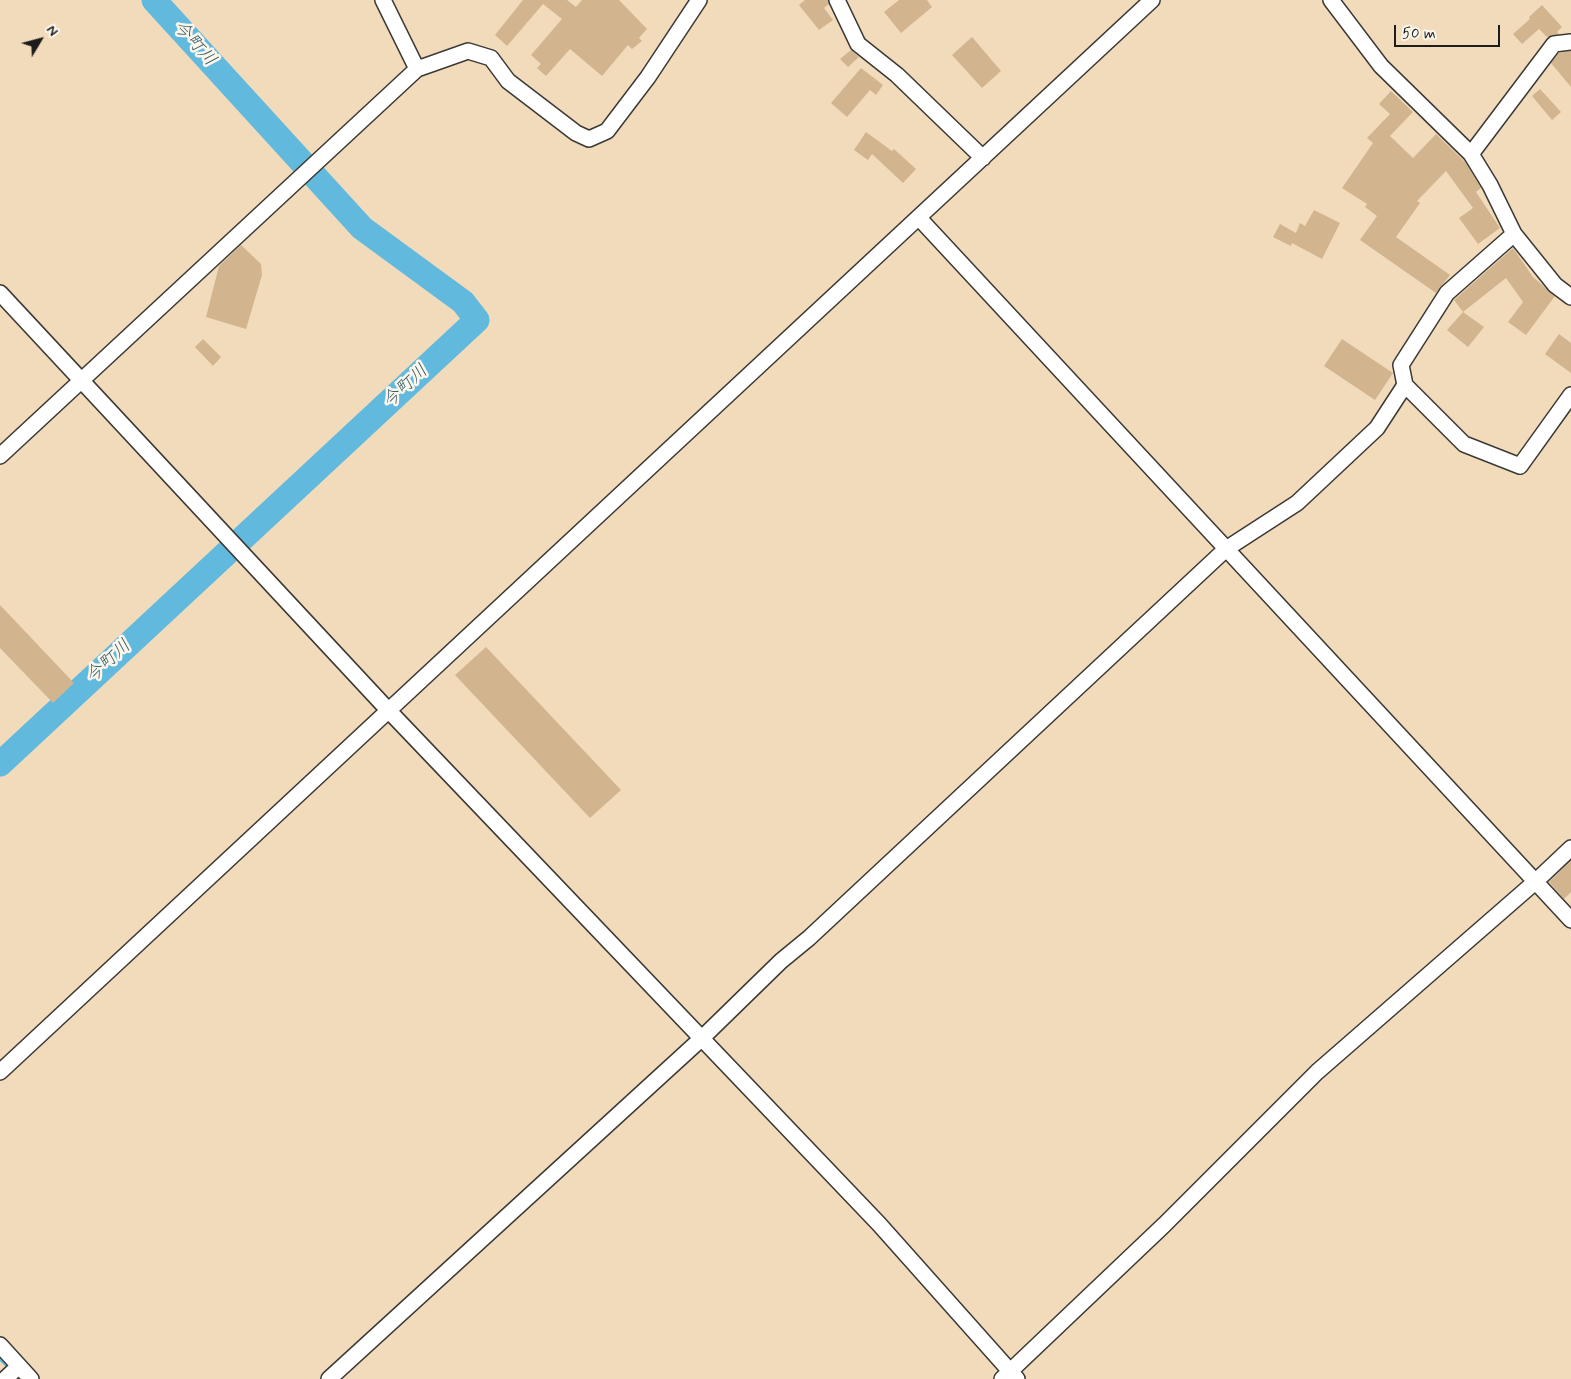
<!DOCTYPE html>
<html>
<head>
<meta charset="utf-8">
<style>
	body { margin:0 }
	#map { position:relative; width:1571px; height:1379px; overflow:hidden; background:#f1dbbb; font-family:Mynerve,sans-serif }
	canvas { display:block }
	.north { position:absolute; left:15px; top:15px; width:50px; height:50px; -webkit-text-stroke:4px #fbf7ec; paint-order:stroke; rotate:53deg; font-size:14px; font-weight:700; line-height:20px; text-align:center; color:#1c1c1c }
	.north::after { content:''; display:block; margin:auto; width:18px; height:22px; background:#1c1c1c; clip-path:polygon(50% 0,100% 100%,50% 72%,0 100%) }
	.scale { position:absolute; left:1394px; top:25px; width:106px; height:22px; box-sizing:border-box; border:2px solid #1c1c1c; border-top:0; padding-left:6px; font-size:15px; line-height:18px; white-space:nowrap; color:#1c1c1c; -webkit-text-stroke:4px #fbf7ec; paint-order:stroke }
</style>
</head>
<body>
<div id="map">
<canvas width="1571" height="1379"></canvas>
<div class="north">N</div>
<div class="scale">50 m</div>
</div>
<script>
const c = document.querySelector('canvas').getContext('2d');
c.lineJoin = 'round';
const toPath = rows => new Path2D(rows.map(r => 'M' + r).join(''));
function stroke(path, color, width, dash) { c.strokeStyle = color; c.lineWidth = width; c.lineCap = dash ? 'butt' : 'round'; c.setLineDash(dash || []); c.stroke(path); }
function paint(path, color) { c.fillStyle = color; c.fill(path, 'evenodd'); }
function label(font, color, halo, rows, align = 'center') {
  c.font = font + ' Mynerve,"Klee One",sans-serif'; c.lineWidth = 5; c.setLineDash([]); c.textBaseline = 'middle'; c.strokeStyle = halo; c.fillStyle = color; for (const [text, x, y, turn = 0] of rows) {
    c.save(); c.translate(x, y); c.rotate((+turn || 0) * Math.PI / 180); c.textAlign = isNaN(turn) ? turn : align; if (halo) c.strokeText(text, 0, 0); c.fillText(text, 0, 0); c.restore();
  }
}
const stream = toPath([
	[0,1358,8,1366,5,1370]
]);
const river = toPath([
	[0,764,477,320,463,302,362,228,154,0]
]);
const building = toPath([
	[523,0,567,0,576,7,582,0,619,0,647,29,639,38,642,41,632,49,628,45,602,76,570,49,546,76,537,68,541,64,531,55,562,19,543,4,507,46,495,35],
	[805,0,828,0,829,4,824,8,833,20,819,30,799,5],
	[899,0,927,0,932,7,901,33,884,12],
	[1542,5,1562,27,1557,32,1559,34,1547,37,1539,29,1522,44,1513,34,1530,19,1529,17],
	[972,37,1001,71,982,88,952,55],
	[851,50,859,57,848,67,840,59],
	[1571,51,1571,87,1551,63,1559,53],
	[861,68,883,85,876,95,870,90,847,117,831,103],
	[1540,89,1561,112,1552,120,1532,96],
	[1391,91,1413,112,1390,136,1413,158,1436,134,1465,162,1481,188,1476,192,1500,228,1478,244,1459,218,1473,208,1446,171,1417,201,1420,203,1396,237,1450,275,1436,293,1360,240,1377,216,1365,207,1367,204,1342,188,1373,143,1367,138,1390,114,1379,104],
	[866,132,892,151,894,149,916,169,903,183,872,154,868,160,854,150],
	[1314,210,1340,223,1322,259,1292,243,1291,246,1273,237,1280,224,1296,233,1300,223,1305,226],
	[241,245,261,264,262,275,246,329,206,317,219,266],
	[1513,248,1533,277,1555,296,1526,335,1508,322,1523,302,1506,278,1463,312,1454,300],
	[1463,312,1484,327,1468,347,1447,330],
	[1559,334,1571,343,1571,373,1545,354],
	[203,339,221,357,213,366,195,347],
	[1342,339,1393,373,1375,400,1324,366],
	[0,605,74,683,53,703,0,648],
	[486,647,621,790,590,818,455,675],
	[1571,861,1571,892,1564,899,1549,882]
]);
const minor = toPath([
	[383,0,417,69],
	[837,0,858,44,897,75,983,158],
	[1331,0,1381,66,1471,154,1490,185,1514,234,1555,285,1571,297],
	[1471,154,1554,44,1571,42],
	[919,218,1571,920],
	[0,293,389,711,879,1224,1017,1379],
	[1405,385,1401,365,1447,293,1514,234],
	[0,456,417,69,468,51,491,58,508,81,576,133,589,139,607,131,648,77,699,0],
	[0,1072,1152,0],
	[0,1345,31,1379],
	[5,1379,19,1366],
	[329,1379,701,1039,781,961,809,938,1226,549,1297,503,1377,428,1405,385,1464,444,1520,466,1571,395],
	[1002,1379,1164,1225,1317,1072,1535,882,1571,848]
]);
const waterNames = [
	["今町川",194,44,48],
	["今町川",406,387,-43],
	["今町川",109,662,-43]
];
stroke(stream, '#61b9de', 4.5);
stroke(river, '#61b9de', 25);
paint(building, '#d2b58f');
stroke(minor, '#3c3934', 18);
stroke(minor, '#fff', 15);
label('italic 18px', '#385b6a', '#fbf7ec', waterNames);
</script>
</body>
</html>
